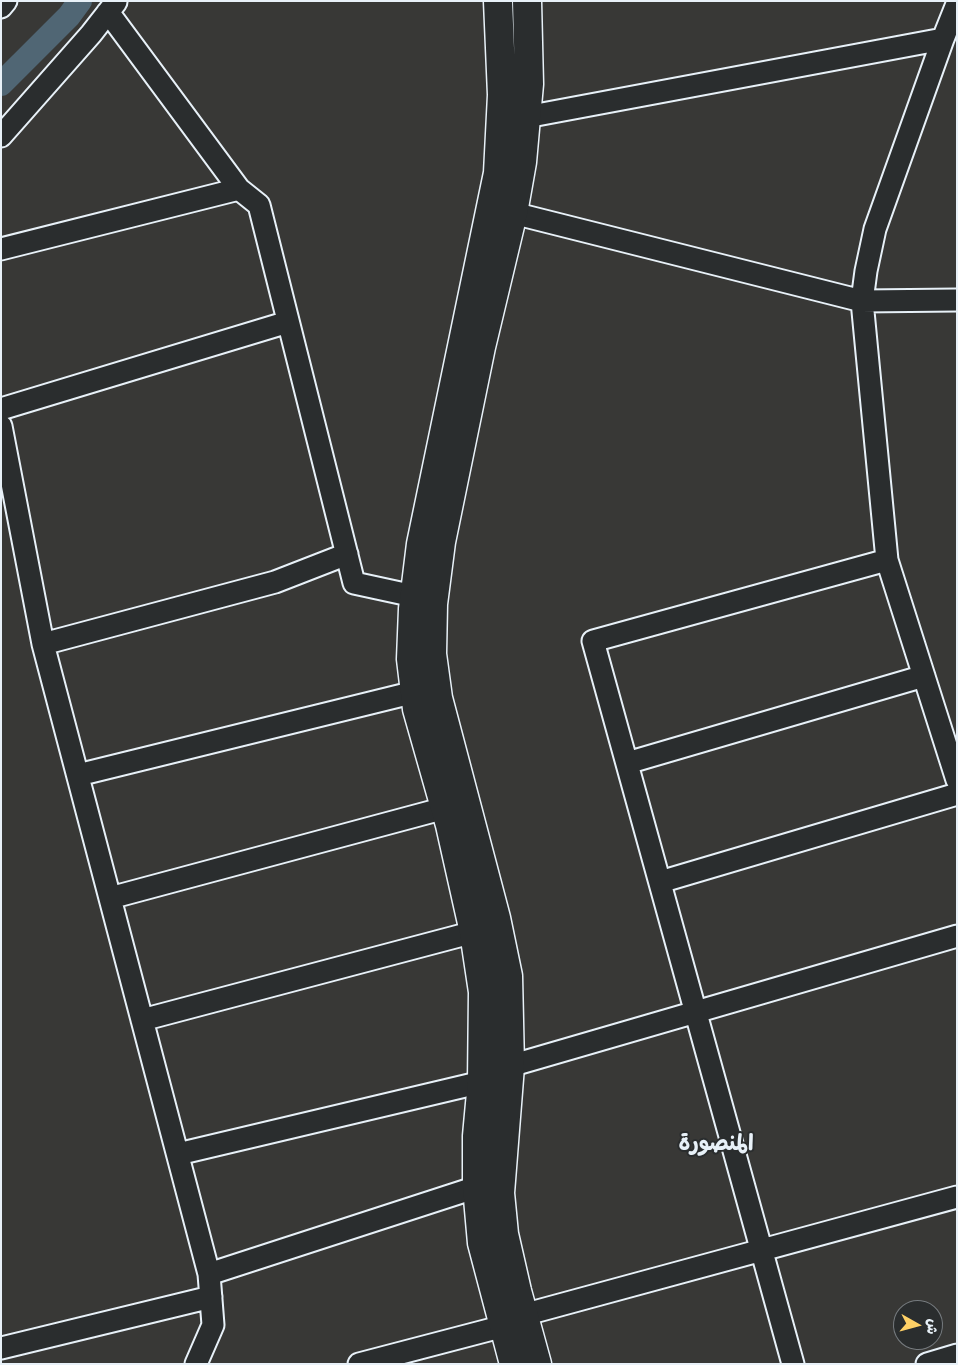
<!DOCTYPE html>
<html>
<head>
<meta charset="utf-8">
<style>
	body { margin:0 }
	#map { position:relative; width:958px; height:1365px; overflow:hidden; background:#383836; font-family:Caveat,"Playpen Sans Arabic",sans-serif }
	canvas { display:block }
	.frame { position:absolute; inset:0; border:2px solid #e8f1f8; pointer-events:none }
	.north { position:absolute; left:893px; top:1300px; width:50px; height:50px; box-sizing:border-box; background:#2a2d2e; border:1px solid #767b7f; border-radius:50%; rotate:97deg; font-size:14px; font-weight:700; line-height:20px; text-align:center; color:#e8f1f8 }
	.north::after { content:''; display:block; margin:auto; width:18px; height:22px; background:#ffd166; clip-path:polygon(50% 0,100% 100%,50% 72%,0 100%) }
</style>
</head>
<body>
<div id="map">
<canvas width="958" height="1365"></canvas>
<div class="frame"></div>
<div class="north">ش</div>
</div>
<script>
const c = document.querySelector('canvas').getContext('2d');
c.lineJoin = 'round';
const toPath = rows => new Path2D(rows.map(r => 'M' + r).join(''));
function stroke(path, color, width, dash) { c.strokeStyle = color; c.lineWidth = width; c.lineCap = dash ? 'butt' : 'round'; c.setLineDash(dash || []); c.stroke(path); }
function label(font, color, halo, rows, align = 'center') {
  c.font = font + ' Caveat,"Playpen Sans Arabic",sans-serif'; c.lineWidth = 4; c.setLineDash([]); c.textBaseline = 'middle'; c.strokeStyle = halo; c.fillStyle = color; for (const [text, x, y, turn = 0] of rows) {
    c.save(); c.translate(x, y); c.rotate((+turn || 0) * Math.PI / 180); c.textAlign = isNaN(turn) ? turn : align; if (halo) c.strokeText(text, 0, 0); c.fillText(text, 0, 0); c.restore();
  }
}
const canal = toPath([
	[1,84,69,16,80,1]
]);
const street = toPath([
	[1,7,6,1],
	[108,12,239,189],
	[526,117,943,39,957,4],
	[1,136,91,34,116,2],
	[513,213,862,301,866,271,875,229,943,39],
	[1,249,239,189,259,205,354,583,414,596],
	[957,300,862,301,887,560,957,780],
	[1,409,288,322],
	[1,426,43,644],
	[627,763,924,676],
	[78,775,415,692],
	[660,882,957,794],
	[110,898,445,808],
	[142,1020,474,932],
	[510,1066,957,936],
	[178,1154,482,1082],
	[209,1274,477,1187],
	[523,1315,957,1197],
	[1,1348,211,1297],
	[196,1364,213,1325,209,1274,43,644,275,582,347,554],
	[359,1364,504,1326],
	[793,1364,593,641,887,560],
	[927,1364,957,1355]
]);
const secondary = toPath([
	[498,1,502,95,498,173,421,544,413,609,411,659,417,709,450,825,474,932,483,992,482,1082,477,1136,477,1187,482,1243,514,1364],
	[527,1,529,84,522,162,513,213,481,347,441,542,433,604,432,654,438,698,496,918,508,976,510,1066,500,1193,504,1234,517,1291,537,1364]
]);
const neighbourhoodNames = [
	["المنصورة",716,1144]
];
stroke(canal, '#506674', 24);
stroke(street, '#e8f1f8', 25);
stroke(secondary, '#e8f1f8', 31);
stroke(street, '#2a2d2e', 21);
stroke(secondary, '#2a2d2e', 28);
label('bold 22px', '#e8f1f8', '#2a2d2e', neighbourhoodNames);
</script>
</body>
</html>
